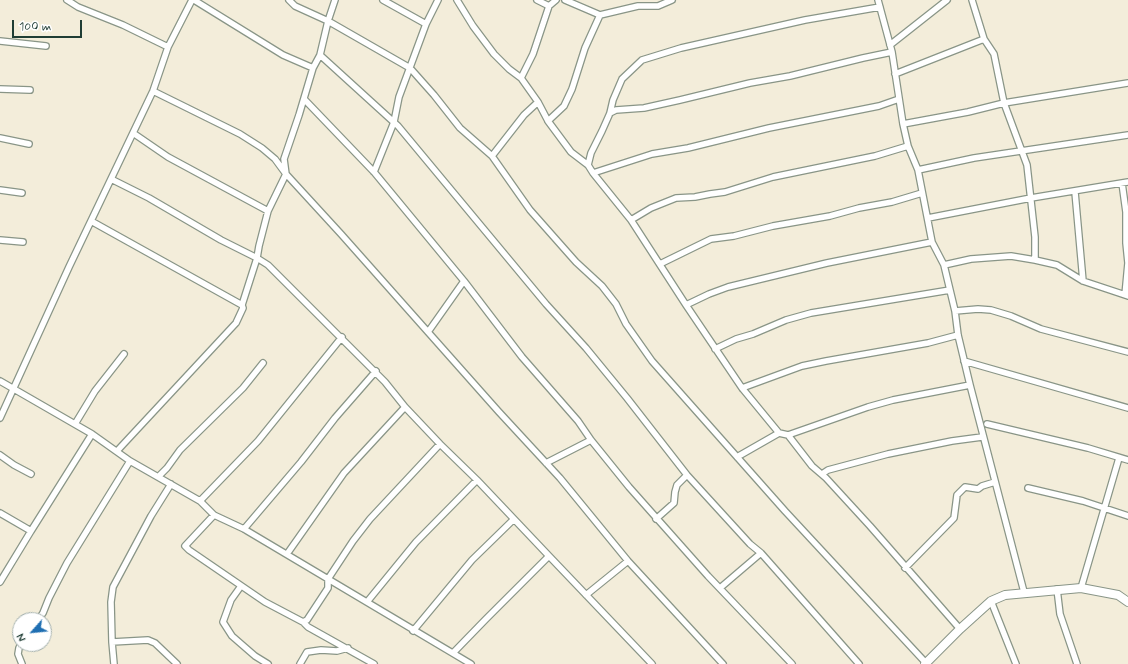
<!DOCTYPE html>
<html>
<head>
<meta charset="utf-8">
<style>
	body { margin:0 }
	#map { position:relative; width:1128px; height:664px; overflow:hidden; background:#f3edda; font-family:Mynerve,sans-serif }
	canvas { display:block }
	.north { position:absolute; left:12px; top:612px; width:40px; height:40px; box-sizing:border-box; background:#fff; border:1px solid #a5b1ae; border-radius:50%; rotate:243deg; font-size:11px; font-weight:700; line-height:16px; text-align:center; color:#1f3d34 }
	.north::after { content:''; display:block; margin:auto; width:14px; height:18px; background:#1f6fb2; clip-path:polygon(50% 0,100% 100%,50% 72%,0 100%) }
	.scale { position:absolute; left:12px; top:20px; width:70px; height:18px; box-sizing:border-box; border:2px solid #1f3d34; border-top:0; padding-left:5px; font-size:12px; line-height:14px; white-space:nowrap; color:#1f3d34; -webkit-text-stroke:3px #fff; paint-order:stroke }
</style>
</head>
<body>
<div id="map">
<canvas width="1128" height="664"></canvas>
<div class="north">N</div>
<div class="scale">100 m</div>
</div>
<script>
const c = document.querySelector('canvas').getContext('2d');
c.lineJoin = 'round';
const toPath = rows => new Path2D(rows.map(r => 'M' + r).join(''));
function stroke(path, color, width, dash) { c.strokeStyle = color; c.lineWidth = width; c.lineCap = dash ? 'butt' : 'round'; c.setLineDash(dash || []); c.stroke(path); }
const street = toPath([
	[67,0,78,7,123,25,168,47],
	[194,0,283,55,313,68],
	[289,0,295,6,328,21,410,68,434,95,460,128,492,156,530,210,576,262,602,286,616,304,626,324,652,361,785,511,926,663],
	[383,0,426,24],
	[457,0,473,26,494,54,509,69,521,78,538,102,548,121,571,152,588,165,593,173,631,220,686,305,742,388,779,433,788,435,812,466,826,478,870,526,960,629],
	[537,0,549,6,556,0],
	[878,0,892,52,903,124,908,146,918,170,932,242,944,265,955,311,958,335,970,385,1024,592],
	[972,0,984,39,994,54,1004,103,1027,165,1035,237,1035,260,1057,265,1083,281,1128,296],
	[600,15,638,6,658,6,672,0],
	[0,41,46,46],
	[890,45,947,0],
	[320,55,398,126,546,304,586,348,627,398,687,475,750,544,761,553,859,664],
	[895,74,984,39],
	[521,78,533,54,549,6],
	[0,89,30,90],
	[153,91,240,134,262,148,275,159,286,174,341,234,499,412,560,478,628,561,723,664],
	[304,99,374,172,464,281,522,357,578,421,591,440,629,487,708,576,792,664],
	[610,113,616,110,644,108,680,100,750,83,790,76,863,58,892,52],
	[548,121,564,106,572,89,585,48,600,15,565,0],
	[903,124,968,112,1004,103,1128,83],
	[133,133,168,157,268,211],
	[0,138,29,144],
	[492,156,524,115,538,102],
	[588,165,591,153,602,131,610,113,613,100,622,79,642,60,681,48,805,20,880,7],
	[918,170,974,158,1128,135],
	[374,172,394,122,399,97,426,24,438,0],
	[593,173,652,154,688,148,769,128,879,106,899,99],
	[111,179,149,198,221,240,257,258,268,265,385,382,405,407,440,444,477,480,549,556,652,664],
	[1122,183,1126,212,1126,243,1128,263,1125,295],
	[0,190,22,193],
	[1075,192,1083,281],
	[928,218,1031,198,1128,182],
	[631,220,651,208,676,198,695,197,710,194,725,192,773,177,875,156,908,146],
	[91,221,242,305],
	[0,240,23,242],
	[660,264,711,239,734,236,773,226,830,216,859,208,892,202,922,193],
	[944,265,971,259,1011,256,1035,260],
	[686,305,709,294,728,287,827,263,932,242],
	[955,311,978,309,991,310,1011,316,1041,329,1128,352],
	[428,332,464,281],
	[715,349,736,339,753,334,786,320,811,313,950,290],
	[964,361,1128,408],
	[0,381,92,434,130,461,200,501,214,515,244,529,471,664],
	[742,388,802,366,826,361,928,343,958,335],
	[0,418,69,267,153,91,168,47,192,0],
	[75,424,95,391,124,354],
	[987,424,1088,448,1128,460],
	[788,435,868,407,893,400,970,385],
	[117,451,236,323,243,308,242,305,257,258,259,246,268,211,286,174,284,159,299,115,313,68,320,55,328,21,335,0],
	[0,455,14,465,31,474],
	[737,457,779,433],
	[546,463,591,440],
	[822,474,828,470,888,454,952,441,982,437],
	[158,477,167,468,180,450,243,388,263,363],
	[1028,488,1083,501,1128,516],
	[200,501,258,441,342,337],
	[0,513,31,531,0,582],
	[214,515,185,546,189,550,265,602,303,622,308,627,374,664],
	[656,519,674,503,675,492,677,485,687,475],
	[244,529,301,462,335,418,376,371],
	[31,531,92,434],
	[287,554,344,473,405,407],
	[905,568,954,518,957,495,965,487,978,489,982,486,995,482],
	[241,586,231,600,223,622,232,636,255,656,268,664],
	[720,588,761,553],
	[1081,588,1119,458],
	[1057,589,1060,614,1077,664],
	[586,595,628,561],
	[991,601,1016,664],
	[367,602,416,542,477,480],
	[38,620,43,613,49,598,67,563,130,461],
	[303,622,307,620,328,588,328,579,353,541,370,519,440,444],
	[413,631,472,560,514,519],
	[112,642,148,640,155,643,177,664],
	[21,644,19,648,18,654,22,664],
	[453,653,486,619,549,556],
	[114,664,112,642,111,602,113,587,151,516,171,484],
	[300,664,307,652,321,650,337,651,348,648]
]);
const secondary = toPath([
	[925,664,960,629,991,601,1005,595,1081,588,1118,595,1128,602]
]);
stroke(street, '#899587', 8);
stroke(secondary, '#899587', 10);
stroke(street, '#fff', 5.5);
stroke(secondary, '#fff', 8);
</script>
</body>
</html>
